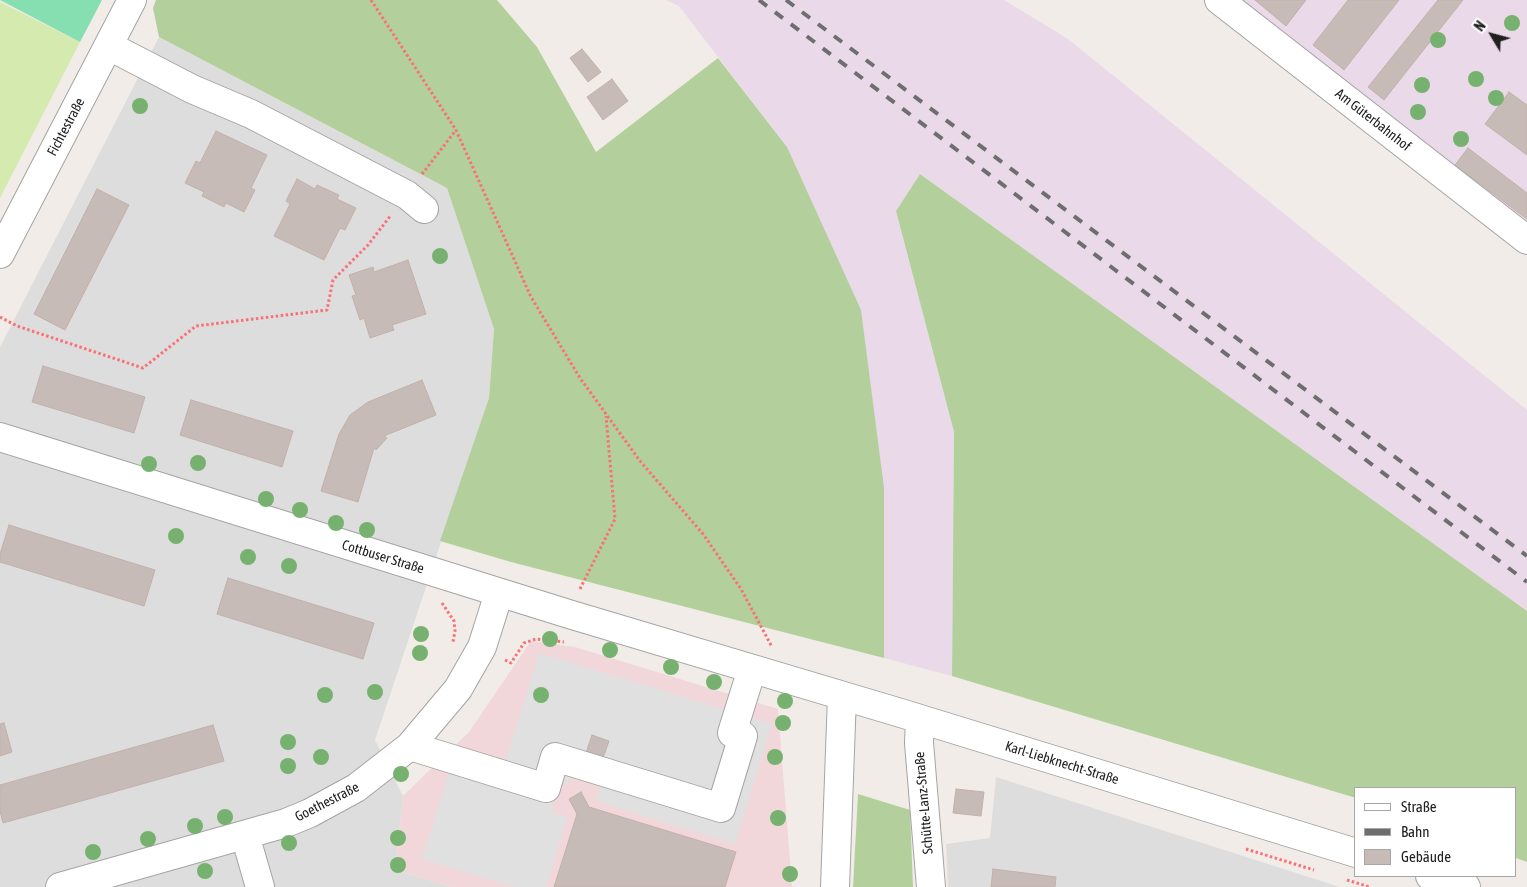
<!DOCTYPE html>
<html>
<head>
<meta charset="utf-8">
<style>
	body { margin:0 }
	#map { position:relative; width:1527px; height:887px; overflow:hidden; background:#f1ece7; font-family:"Asap Condensed",sans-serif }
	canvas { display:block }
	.legend { position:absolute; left:1354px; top:787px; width:162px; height:90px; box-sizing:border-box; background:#fff; border:1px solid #a6a6a6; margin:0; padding:6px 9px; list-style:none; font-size:15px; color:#202020 }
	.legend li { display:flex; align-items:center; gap:10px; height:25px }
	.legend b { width:25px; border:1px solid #a6a6a6 }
	.north { position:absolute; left:1467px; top:10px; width:50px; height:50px; -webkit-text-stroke:4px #fff; paint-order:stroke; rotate:307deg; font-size:14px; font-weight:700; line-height:20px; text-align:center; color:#202020 }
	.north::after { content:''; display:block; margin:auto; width:18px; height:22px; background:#202020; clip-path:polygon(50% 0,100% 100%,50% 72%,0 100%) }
</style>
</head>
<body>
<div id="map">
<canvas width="1527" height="887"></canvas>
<ul class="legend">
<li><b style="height:6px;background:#fff"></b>Straße</li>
<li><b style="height:6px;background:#6e6e6e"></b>Bahn</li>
<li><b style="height:14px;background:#c6bbb6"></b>Gebäude</li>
</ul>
<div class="north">N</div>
</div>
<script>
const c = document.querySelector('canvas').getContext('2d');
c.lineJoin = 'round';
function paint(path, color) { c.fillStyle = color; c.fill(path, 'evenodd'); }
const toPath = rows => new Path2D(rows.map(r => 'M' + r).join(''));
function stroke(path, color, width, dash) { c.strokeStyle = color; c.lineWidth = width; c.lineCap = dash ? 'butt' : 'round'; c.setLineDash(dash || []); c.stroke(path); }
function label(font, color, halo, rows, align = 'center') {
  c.font = font + ' "Asap Condensed",sans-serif'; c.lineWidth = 5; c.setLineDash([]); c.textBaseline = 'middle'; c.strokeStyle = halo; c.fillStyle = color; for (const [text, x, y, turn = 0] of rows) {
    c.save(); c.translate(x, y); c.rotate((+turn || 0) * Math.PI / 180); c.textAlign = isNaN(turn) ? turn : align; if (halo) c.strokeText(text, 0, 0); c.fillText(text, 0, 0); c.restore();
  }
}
const residential = toPath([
	[159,37,447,188,494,329,489,398,375,740,403,796,395,870,452,887,0,887,0,347],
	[996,777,1340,887,948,887,946,844,990,838]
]);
const commercial = toPath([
	[531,641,575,647,778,709,792,887,452,887,395,870,403,796,469,732]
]);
const industrial = toPath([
	[666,0,1004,0,1068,39,1527,410,1527,611,920,174,896,211,954,432,952,676,884,658,884,488,787,147,679,6],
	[1237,0,1527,0,1527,230]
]);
const grass = toPath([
	[0,2,80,42,0,198]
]);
const forest = toPath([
	[156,0,497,0,537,47,596,152,718,58,787,147,861,310,884,488,884,658,511,562,440,541,489,398,494,329,447,188,159,37,153,8],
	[920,174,1527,611,1527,862,1516,858,1516,788,1356,788,1356,798,952,676,954,432,896,211],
	[858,794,910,810,913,887,853,887]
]);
const pitch = toPath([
	[0,0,102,0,80,42]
]);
const parking = toPath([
	[539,653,772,724,735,844,596,801,601,784,577,777,558,787,551,811,567,817,546,887,514,887,422,859,457,746,506,760]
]);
const building = toPath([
	[1255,0,1306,0,1286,26,1255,0],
	[1348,0,1399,0,1344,70,1313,45,1348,0],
	[1438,0,1463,0,1384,100,1368,87,1438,0],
	[582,49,601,72,588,82,570,58,582,49],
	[612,79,628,101,603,120,587,97,612,79],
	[1509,92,1527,105,1527,155,1485,124,1509,92],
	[216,131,267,155,251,188,255,190,244,212,226,203,224,207,202,196,204,192,185,183,196,161,200,163,216,131],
	[1468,148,1527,193,1527,219,1455,165,1468,148],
	[297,179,315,189,317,185,339,195,337,199,356,208,345,230,340,228,324,260,274,236,290,204,286,201,297,179],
	[97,189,129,205,65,330,34,314,97,189],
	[408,260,426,314,392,325,394,330,370,338,364,318,360,320,352,296,356,295,349,275,373,267,374,272,408,260],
	[43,366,145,397,134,433,32,402,43,366],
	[422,380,436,415,384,436,387,438,376,450,374,448,358,502,321,491,339,434,350,415,368,402,422,380],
	[191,400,293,431,282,467,180,435,191,400],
	[9,525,155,570,144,606,0,562,0,554,9,525],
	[228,578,374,623,363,659,217,614,228,578],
	[4,723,12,752,0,756,0,724,4,723],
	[213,725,224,761,3,823,0,811,0,785,213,725],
	[592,735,609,741,603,758,586,753,592,735],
	[956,789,984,792,981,816,953,813,956,789],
	[581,792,589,807,736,852,725,887,554,887,577,814,569,799,581,792],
	[993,869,1056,877,1055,887,991,887,993,869]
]);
const path = toPath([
	[371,0,456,130,531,297,580,378,640,461,703,534,741,589,772,647],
	[422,174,456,130],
	[0,317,17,326,143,368,196,326,327,310,333,280,368,245,391,215],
	[580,589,615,519,606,416],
	[442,603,454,621,455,631,453,642],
	[505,660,511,663,524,643,536,639,564,642],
	[1246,849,1314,870],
	[1347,880,1370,887]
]);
const minor = toPath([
	[1219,0,1527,240],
	[109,46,192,89,251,114,407,195,424,209],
	[0,254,132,0],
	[0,437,572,615,904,714,1356,853],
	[920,719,919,743,931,887],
	[410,746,546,788,555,757,721,808,743,736,732,733,752,669],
	[245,835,260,887],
	[1430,876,1466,887],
	[60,887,286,823,310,813,356,788,410,746,458,689,482,647,499,593],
	[835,887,842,696]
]);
const rail = toPath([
	[759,0,1527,582],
	[786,0,1527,556]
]);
const trees = [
	[1512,23],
	[1438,40],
	[1476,79],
	[1422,85],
	[1496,98],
	[140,106],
	[1418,112],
	[1461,139],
	[440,256],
	[198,463],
	[149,464],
	[266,499],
	[300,510],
	[336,523],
	[367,530],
	[176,536],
	[248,557],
	[289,566],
	[421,634],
	[550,639],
	[610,650],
	[420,653],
	[671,667],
	[714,682],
	[375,692],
	[325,695],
	[541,695],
	[785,701],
	[783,723],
	[288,742],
	[321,757],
	[775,757],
	[288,766],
	[401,774],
	[225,817],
	[778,818],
	[195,826],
	[398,838],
	[148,839],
	[289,843],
	[93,852],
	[398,865],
	[205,871],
	[790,874]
];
const streetNames = [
	["Am Güterbahnhof",1373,120,38],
	["Fichtestraße",66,127,-62],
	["Cottbuser Straße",383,557,17],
	["Karl-Liebknecht-Straße",1062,763,17],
	["Goethestraße",327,802,-27],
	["Schütte-Lanz-Straße",924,803,-95]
];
paint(residential, '#deddde');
paint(commercial, '#f1d7da');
paint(industrial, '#ead9e9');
paint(grass, '#d4eaae');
paint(forest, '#b3d09c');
paint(pitch, '#86dfb0');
paint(parking, '#e0e0e0');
paint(building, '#c6bbb6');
stroke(building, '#c3b1a9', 1);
stroke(minor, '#a4a4a4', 30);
stroke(path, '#f97076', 3, [2.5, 2.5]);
stroke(minor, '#fff', 28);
stroke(rail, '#6e6e6e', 4, [10, 10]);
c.fillStyle = '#77b16f';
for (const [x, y] of trees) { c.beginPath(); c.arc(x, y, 8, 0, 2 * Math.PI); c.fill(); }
label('14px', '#202020', '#fff', streetNames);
</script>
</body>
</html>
